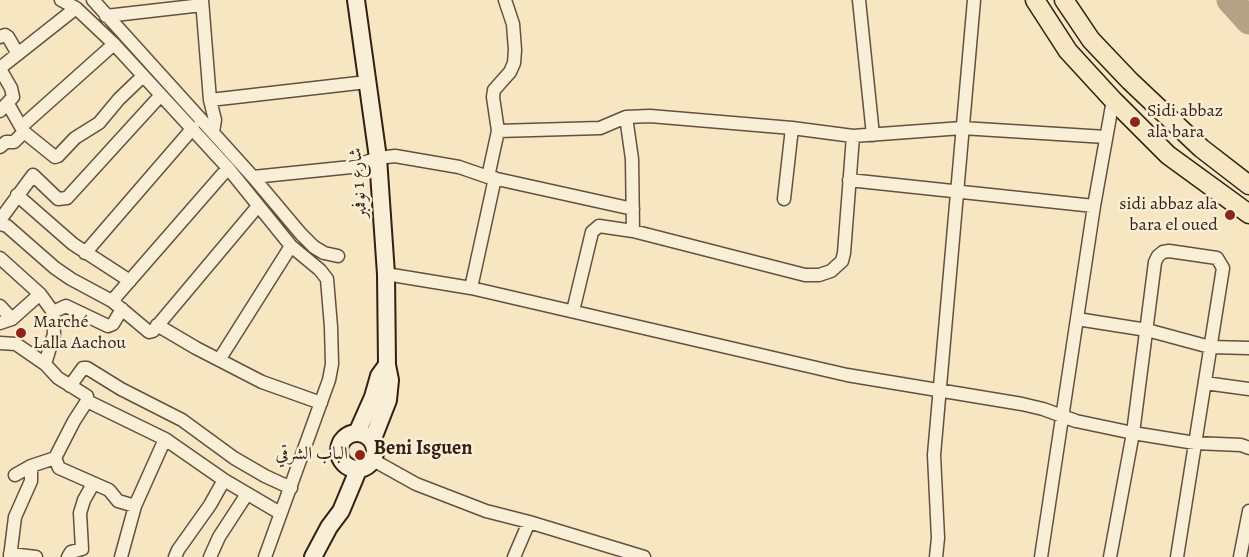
<!DOCTYPE html>
<html>
<head>
<meta charset="utf-8">
<style>
	body { margin:0 }
	canvas { display:block; background:#f6e6c2 }
</style>
</head>
<body>
<canvas width="1249" height="557"></canvas>
<script>
const c = document.querySelector('canvas').getContext('2d');
c.lineJoin = 'round';
const toPath = rows => new Path2D(rows.map(r => 'M' + r).join(''));
function stroke(path, color, width, dash) { c.strokeStyle = color; c.lineWidth = width; c.lineCap = dash ? 'butt' : 'round'; c.setLineDash(dash || []); c.stroke(path); }
function label(font, color, halo, rows, align = 'center') {
  c.font = font + ' Alegreya,Amiri,serif'; c.lineWidth = 5; c.setLineDash([]); c.textBaseline = 'middle'; c.strokeStyle = halo; c.fillStyle = color; for (const [text, x, y, turn = 0] of rows) {
    c.save(); c.translate(x, y); c.rotate((+turn || 0) * Math.PI / 180); c.textAlign = isNaN(turn) ? turn : align; if (halo) c.strokeText(text, 0, 0); c.fillText(text, 0, 0); c.restore();
  }
}
const river = toPath([
	[1230,0,1249,21]
]);
const street = toPath([
	[61,0,76,8,114,44,228,168,291,246,320,270,327,279,331,327,332,364,329,380,265,557],
	[93,0,253,177,301,234,314,247,324,253,338,256],
	[202,0,210,100,215,120,213,132],
	[859,0,873,135],
	[106,16,202,5],
	[0,37,5,35,8,37,18,54],
	[0,68,76,8],
	[0,69,11,88,13,97,0,111],
	[210,100,367,82],
	[8,104,24,132,55,157,58,156,75,138,99,123,119,99,143,76],
	[626,117,632,159,633,231],
	[21,127,114,44],
	[498,131,600,128,626,117,650,116,792,128,853,136,962,128,1106,137],
	[0,147,6,142,14,142,24,132],
	[253,177,351,167,378,158,395,156,459,167,488,177,498,131,493,97,494,90,510,72,514,63,515,50,513,24,505,0],
	[488,177,633,209],
	[849,180,1094,206],
	[17,195,73,244,130,281],
	[784,199,792,128],
	[0,220,33,175,58,199,67,198,160,96],
	[0,224,7,226,55,268,71,279,112,301,149,332,153,331,258,206],
	[85,253,193,128],
	[0,258,40,294,53,312,54,334,45,364],
	[386,274,471,288,847,375,1022,404,1043,409,1076,421,1133,433,1195,443,1241,445,1249,448],
	[471,288,495,178],
	[112,301,228,168],
	[0,306,12,319],
	[573,311,592,232,599,226,633,231,805,275,819,275,831,271,842,261,844,253,853,136],
	[53,312,66,306,108,326,113,324,122,309],
	[1077,319,1147,330,1210,347,1249,348],
	[0,323,12,319,40,294],
	[157,325,196,348,262,382,321,403],
	[0,343,16,344,45,364,58,378,87,396,87,401,165,439,224,480,280,513],
	[219,360,291,246],
	[1205,383,1249,389],
	[70,386,83,368,87,368,121,389,182,420,234,458,265,476,291,488],
	[55,458,59,468,109,490,118,501,135,506],
	[373,460,416,484,486,511,529,522,644,557],
	[15,475,31,466,55,458,74,421,87,401],
	[10,554,36,557],
	[10,557,15,517,31,481,31,466],
	[68,557,71,552,82,549,80,513,84,500,93,484],
	[121,557,135,506,165,439],
	[175,557,178,550,210,505,224,480],
	[210,557,219,537,247,494],
	[514,557,529,522],
	[936,557,938,538,934,455,974,0],
	[1041,557,1094,206,1113,100],
	[1110,557,1133,433,1155,262,1158,256,1163,252,1169,251,1217,258,1223,268,1177,557],
	[1240,557,1249,511]
]);
const secondary = toPath([
	[356,0,378,158,386,274,387,365,390,380,388,400,372,441],
	[357,433,373,397,379,376,387,365],
	'339 451a18 18 0 1 1 36 0a18 18 0 1 1-36 0Z',
	[313,557,329,527,341,511,359,468]
]);
const primary = toPath([
	[1035,0,1068,51,1113,100,1168,155,1249,214],
	[1064,0,1091,40,1130,81,1201,148,1249,185]
]);
const markers = [
	[1135,122,6,"#8f2418"],
	[1230,215,6,"#8f2418"],
	[21,333,6,"#8f2418"],
	[360,455,6,"#8f2418"]
];
const poiNames = [
	["Sidi abbaz",1147,112],
	["ala bara",1147,133],
	["sidi abbaz ala",1218,205,"right"],
	["bara el oued",1218,226,"right"],
	["Marché",33,323],
	["Lalla Aachou",33,344],
	["الباب الشرقي",348,455,"right"]
];
const streetNames = [
	["شارع 1 نوفمبر",359,183,-95]
];
const neighbourhoodNames = [
	["Beni Isguen",423,449]
];
stroke(river, '#b4a286', 27);
stroke(street, '#65503f', 15);
stroke(secondary, '#351e13', 20);
stroke(primary, '#351e13', 21);
stroke(street, '#f9efd7', 12);
stroke(secondary, '#f9efd7', 16);
stroke(primary, '#f6e6c2', 18);
for (const [x, y, r, color] of markers) { const dot = new Path2D(); dot.arc(x, y, r, 0, 2 * Math.PI); c.fillStyle = color; c.fill(dot); stroke(dot, '#f9efd7', 2); }
label('18px', '#351e13', '#f9efd7', poiNames, 'left');
label('18px', '#351e13', '#f9efd7', streetNames);
label('bold 20px', '#351e13', '#f9efd7', neighbourhoodNames);
</script>
</body>
</html>
